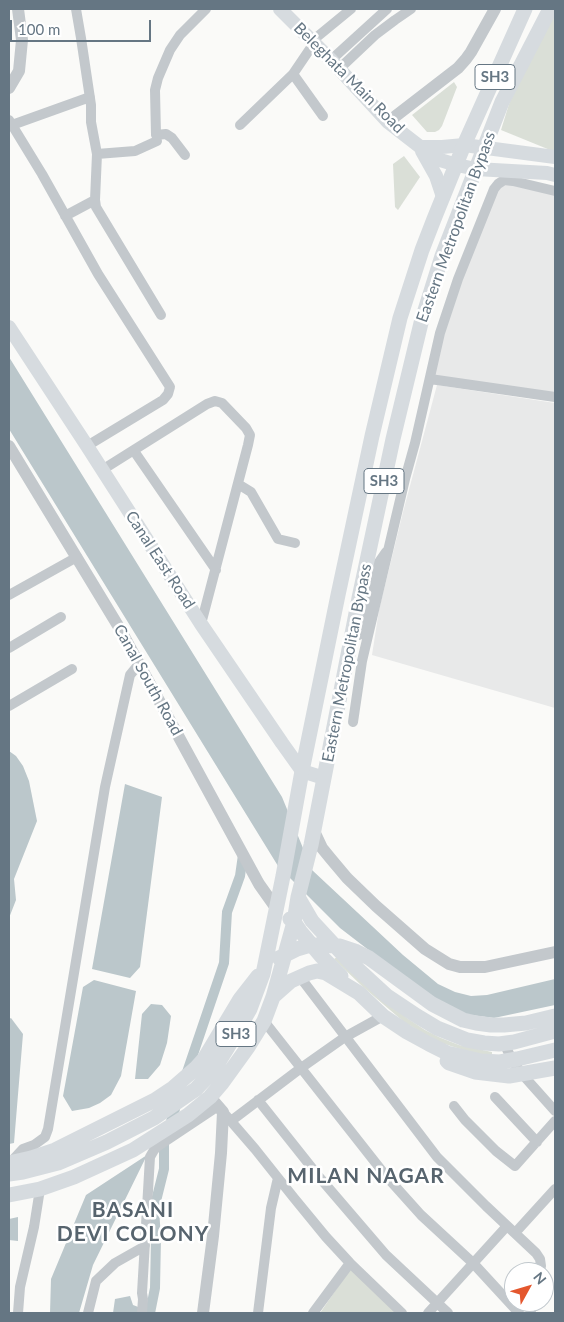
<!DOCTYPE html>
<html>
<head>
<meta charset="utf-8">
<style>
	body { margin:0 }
	#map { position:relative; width:564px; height:1322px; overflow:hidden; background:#fafaf8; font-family:Lato,sans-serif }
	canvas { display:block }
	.frame { position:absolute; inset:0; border:10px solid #657683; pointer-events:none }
	.north { position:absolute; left:504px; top:1262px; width:50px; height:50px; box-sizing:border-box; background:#fff; border:1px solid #c1c8cd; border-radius:50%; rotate:51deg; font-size:14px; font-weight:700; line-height:20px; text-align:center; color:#657683 }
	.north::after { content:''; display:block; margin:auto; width:18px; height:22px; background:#e4572e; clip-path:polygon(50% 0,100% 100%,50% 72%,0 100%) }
	.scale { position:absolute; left:10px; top:20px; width:141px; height:22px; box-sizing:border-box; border:2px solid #657683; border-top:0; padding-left:6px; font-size:15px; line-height:18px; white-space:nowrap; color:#657683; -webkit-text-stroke:4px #fff; paint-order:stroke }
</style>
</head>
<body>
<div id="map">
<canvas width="564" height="1322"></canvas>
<div class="frame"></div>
<div class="north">N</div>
<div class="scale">100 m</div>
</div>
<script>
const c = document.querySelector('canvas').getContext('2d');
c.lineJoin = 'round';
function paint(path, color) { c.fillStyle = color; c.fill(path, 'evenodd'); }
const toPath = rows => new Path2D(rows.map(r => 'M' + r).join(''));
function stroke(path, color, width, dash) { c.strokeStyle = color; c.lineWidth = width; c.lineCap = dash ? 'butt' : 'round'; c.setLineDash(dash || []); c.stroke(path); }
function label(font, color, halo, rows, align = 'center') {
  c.font = font + ' Lato,sans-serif'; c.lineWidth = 5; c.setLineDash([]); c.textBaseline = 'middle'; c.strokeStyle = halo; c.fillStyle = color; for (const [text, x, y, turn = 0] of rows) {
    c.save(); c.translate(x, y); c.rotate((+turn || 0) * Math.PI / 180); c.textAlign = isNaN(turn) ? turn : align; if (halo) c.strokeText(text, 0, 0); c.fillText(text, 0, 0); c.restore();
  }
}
const built = toPath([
	[506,183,555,194,555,393,434,377,444,329,462,279,498,190],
	[437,385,555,403,555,708,372,655,379,610,403,512]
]);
const green = toPath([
	[555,9,555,152,501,130,509,104],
	[454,82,457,87,442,126,439,130,435,132,427,132,412,115],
	[404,156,420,177,398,210,395,207,393,164],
	[337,957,407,1018,425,1030,441,1038,459,1045,492,1052,492,1055,476,1054,438,1042,404,1022,362,986,334,959],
	[351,1268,398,1313,320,1313]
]);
const water = toPath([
	[9,357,282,797,312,870,403,955,438,984,455,992,471,996,487,995,555,979,555,1005,494,1018,463,1014,442,1006,366,948,340,928,278,866,9,429],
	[9,751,16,756,23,766,29,781,37,821,14,879,16,900,9,918],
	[125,784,162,797,140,967,130,978,92,969],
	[94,980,136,991,121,1076,111,1095,100,1103,89,1108,72,1111,63,1096,83,987],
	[151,1004,162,1005,171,1016,167,1043,160,1065,148,1079,135,1079,142,1014],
	[11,1018,23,1034,14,1143,9,1144,9,1019],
	[147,1155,93,1265,79,1313,50,1313,51,1279,86,1195],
	[18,1217,18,1241,9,1240,9,1219],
	[130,1296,133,1305,141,1308,140,1313,113,1313,115,1299]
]);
const canal = toPath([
	[186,1075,224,963,227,912,240,876,243,855],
	[150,1313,155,1288,156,1238,154,1209,164,1169,164,1143,175,1109]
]);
const minor = toPath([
	[76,9,81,38,91,105,91,122,97,154,95,200,96,207,161,315],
	[312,41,351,9],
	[314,43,293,74,323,116],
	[331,60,387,9],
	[339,69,375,35,395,20,411,9],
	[9,120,42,174,98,274,170,387,168,394,163,400,87,446],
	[12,125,90,97],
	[240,125,293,74],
	[97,154,135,151,157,141],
	[185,155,172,138,166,134,156,135,155,90,158,78,170,50,180,35,206,9],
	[65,216,95,200],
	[430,379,555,397],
	[134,451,216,570],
	[102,470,207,404,215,401,222,403,246,428,250,435,248,445,201,624],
	[238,484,251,492,278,539,295,543],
	[9,595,77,557],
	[359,635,377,565,386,552],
	[9,648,61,617],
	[9,706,72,669],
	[353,722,362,661,405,479,415,443,440,333,458,279,494,189,498,184,504,180,513,181,555,191],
	[300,977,437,1157,486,1206,536,1253,540,1259,541,1266,539,1272],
	[264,1021,386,1176,421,1215,473,1263,519,1313],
	[504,1043,512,1060,522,1074,555,1111],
	[495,1097,537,1142],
	[258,1100,320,1178,386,1255,448,1313],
	[454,1106,465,1120,496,1151,515,1166,555,1121],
	[223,1112,255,1149,294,1198,326,1237,350,1263,402,1313],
	[231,1121,301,1068,345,1037,383,1016],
	[11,1162,23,1149,34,1145,45,1137,48,1129,105,787,130,675,139,664],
	[515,1233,555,1189],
	[529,1302,531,1313],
	[18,1313,20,1287,34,1227,40,1189],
	[88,1313,96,1281,115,1263,145,1246],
	[142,1313,143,1299,142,1293,150,1157,154,1150,158,1146,218,1106],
	[258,1313,271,1208,278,1178],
	[313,1313,350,1263],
	[428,1313,507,1226]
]);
const tertiary = toPath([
	[9,88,19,71,22,40,18,9],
	[388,122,458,68,466,59,471,52,495,9],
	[9,446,120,629,259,884,276,908],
	[314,831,322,848,331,859,347,878,376,906,425,949,449,964,460,967,485,967,555,952],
	[203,1313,213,1236,221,1153,223,1112,210,1097]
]);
const secondary = toPath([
	[280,9,331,60,388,122,419,146,440,160,457,165,476,169,547,173,555,175],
	[420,147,442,147,464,145,555,157],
	[422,151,436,176,443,197],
	[9,327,87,446,201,624,282,743,302,771,324,778]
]);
const primary = toPath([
	[298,897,312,921,349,961,387,996,417,1016,437,1028,467,1040,484,1043,499,1044,514,1042,555,1031],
	[290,919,294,922,300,931,321,956,341,976],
	[279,958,297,949,307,946,317,945,340,946,355,951,369,958,432,1004,463,1020,476,1023,491,1025,504,1025,526,1023,555,1016],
	[274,996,291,981,309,973,317,971,326,973,359,993,383,1016,407,1032,429,1044,447,1053,481,1061,500,1062,517,1059,555,1050],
	[447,1061,449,1063,475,1072,509,1076,555,1068],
	[9,1163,31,1158,55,1150,155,1100,173,1088,196,1068,204,1059,240,999,258,976],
	[9,1174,23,1172,58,1163,107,1142,154,1118,196,1089,213,1071,228,1047,250,1009,263,974,283,876,302,771,338,595,372,436,400,318,422,250,434,219,464,145,525,9],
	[9,1195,40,1189,74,1177,133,1150,188,1115,210,1097,222,1083,248,1047,264,1021,273,997,294,922,298,897,311,845,359,598,393,439,421,323,442,256,502,102,550,9]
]);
const shields = [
	[495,77,40],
	[384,481,40],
	[236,1034,40]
];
const shieldNames = [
	["SH3",495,77],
	["SH3",384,481],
	["SH3",236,1034]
];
const streetNames = [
	["Beleghata Main Road",349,78,45],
	["Eastern Metropolitan Bypass",456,227,-70],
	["Canal East Road",160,560,57],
	["Eastern Metropolitan Bypass",347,663,-79],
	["Canal South Road",148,680,61]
];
const districtNames = [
	["MILAN NAGAR",366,1176],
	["BASANI",133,1210],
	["DEVI COLONY",133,1234]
];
paint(built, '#e8e9e9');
paint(green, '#dadfd7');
paint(water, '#bbc7cb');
stroke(canal, '#bbc7cb', 10);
stroke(minor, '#c3c8cc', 10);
stroke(tertiary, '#c3c8cc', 12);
stroke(secondary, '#d6dbdf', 14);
stroke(primary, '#d6dbdf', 15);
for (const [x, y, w] of shields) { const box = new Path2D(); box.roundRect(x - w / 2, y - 12.5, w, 25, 4); c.fillStyle = '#fff'; c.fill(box); stroke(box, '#657683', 1); }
label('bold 15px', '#657683', null, shieldNames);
label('16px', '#657683', '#fff', streetNames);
c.letterSpacing = '1px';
label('bold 21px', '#57646e', '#fff', districtNames);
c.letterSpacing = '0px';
</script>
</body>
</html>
